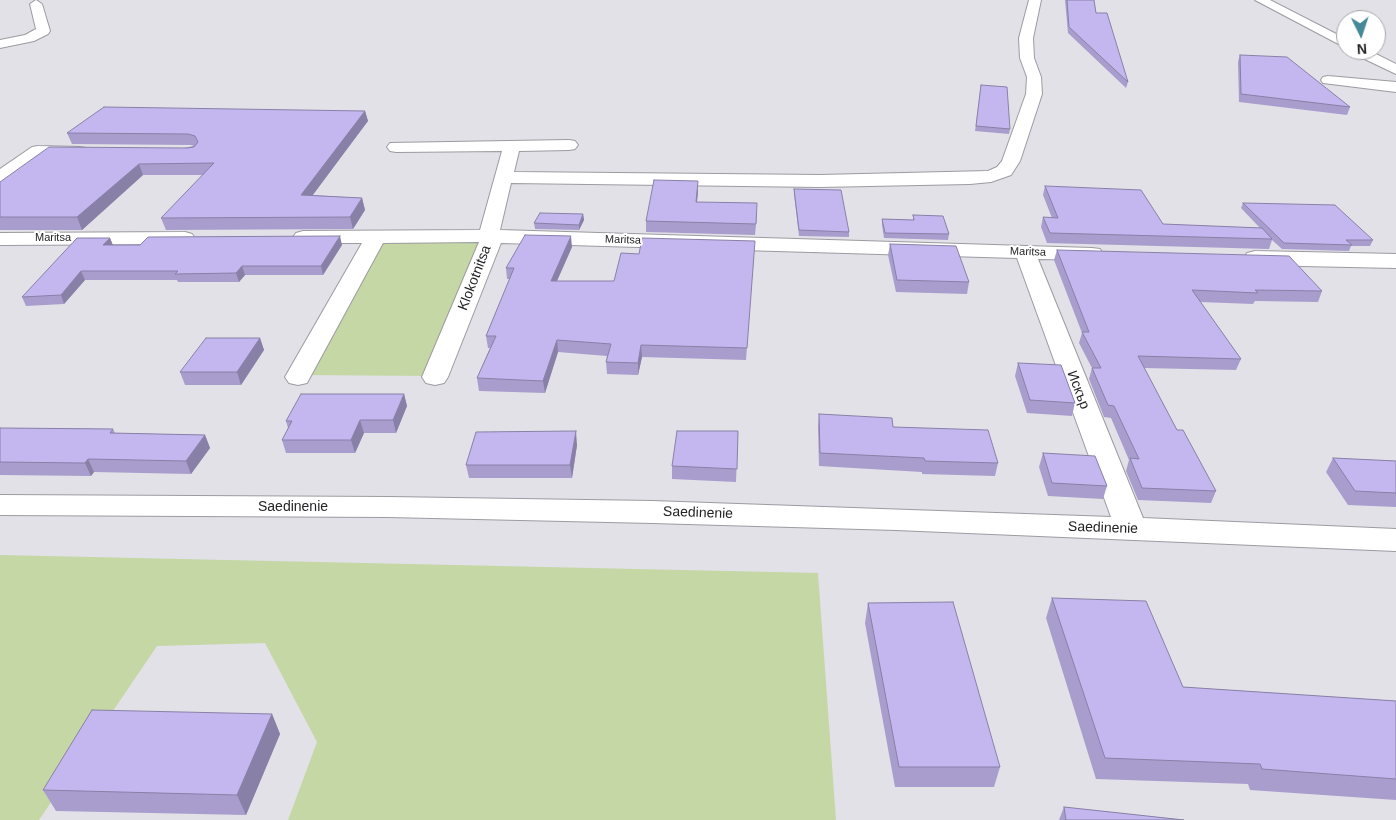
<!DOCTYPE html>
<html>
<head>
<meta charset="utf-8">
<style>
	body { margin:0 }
	#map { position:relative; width:1396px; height:820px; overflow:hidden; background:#e2e1e7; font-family:Arial,sans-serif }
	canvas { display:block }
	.north { position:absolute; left:1336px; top:10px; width:50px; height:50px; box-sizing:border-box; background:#fff; border:1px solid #a7a7a8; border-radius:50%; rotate:176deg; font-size:14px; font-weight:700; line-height:20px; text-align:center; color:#242426 }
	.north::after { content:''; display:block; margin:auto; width:18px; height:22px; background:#458998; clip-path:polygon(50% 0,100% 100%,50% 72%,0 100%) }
</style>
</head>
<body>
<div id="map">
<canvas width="1396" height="820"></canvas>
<div class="north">N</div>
</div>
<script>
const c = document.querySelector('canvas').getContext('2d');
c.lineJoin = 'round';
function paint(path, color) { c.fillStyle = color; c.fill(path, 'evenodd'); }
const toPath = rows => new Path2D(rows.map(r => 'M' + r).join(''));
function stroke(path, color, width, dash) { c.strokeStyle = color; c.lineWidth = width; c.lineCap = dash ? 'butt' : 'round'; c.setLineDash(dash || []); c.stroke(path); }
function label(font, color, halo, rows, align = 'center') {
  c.font = font + ' Arial,sans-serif'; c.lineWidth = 4; c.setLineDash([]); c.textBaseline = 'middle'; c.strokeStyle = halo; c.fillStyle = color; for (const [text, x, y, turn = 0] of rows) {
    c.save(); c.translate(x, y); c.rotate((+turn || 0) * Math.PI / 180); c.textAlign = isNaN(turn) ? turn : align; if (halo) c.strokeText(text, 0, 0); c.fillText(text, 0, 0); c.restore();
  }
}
const green = toPath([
	[380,240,476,242,484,253,436,376,296,375],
	[0,555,818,573,836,820,288,820,317,742,265,643,157,646,39,820,0,820]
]);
const minor = toPath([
	[36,0,42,4,50,31,48,34,34,41,0,48,0,40,25,35,36,29,30,4,36,0],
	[1029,0,1041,0,1033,38,1034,58,1041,77,1042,94,1020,161,1011,175,991,182,970,184,820,187,511,183,500,230,1092,248,1100,249,1103,254,1100,259,1092,260,1038,259,1143,518,1396,529,1396,551,896,530,652,523,388,517,0,515,0,495,388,497,652,501,1111,517,1017,258,501,243,448,377,444,383,435,385,426,383,422,377,479,242,383,243,307,383,298,385,289,383,285,377,362,243,303,243,296,241,293,237,296,233,303,231,480,230,502,151,396,152,390,151,387,147,390,143,569,140,575,141,578,145,575,149,569,150,519,151,514,172,820,175,988,171,997,167,1002,161,1026,94,1027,77,1020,58,1019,38,1029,0],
	[1255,0,1270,0,1346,39,1346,48,1255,0],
	[1350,50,1368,50,1396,64,1396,74,1352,53,1350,50],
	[1328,76,1396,82,1396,92,1323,83,1321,80,1323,77,1328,76],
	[38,146,80,147,86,148,89,152,86,156,80,157,42,156,7,182,0,184,0,169,32,147,38,146],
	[185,232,192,234,195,238,192,242,185,244,0,245,0,233,185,232],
	[1255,251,1396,254,1396,268,1255,265,1247,263,1244,258,1247,253,1255,251]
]);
const wall = toPath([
	[1065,0,1094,0,1096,13,1128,82,1126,88,1068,33],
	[1240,55,1350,107,1347,115,1239,102,1238,62],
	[981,85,1010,129,1009,134,975,131],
	[365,111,368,121,312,195,362,198,365,210,353,229,166,230,161,218,203,175,143,175,82,230,0,230,0,182,194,146,191,145,72,144,67,133],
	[1045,186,1163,224,1260,228,1241,208,1243,203,1373,240,1370,246,1351,246,1349,251,1282,249,1272,240,1269,249,1047,243,1041,227,1043,217,1052,218,1043,195],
	[794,189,849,232,849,237,799,236,794,194],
	[698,191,697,202,757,214,755,235,646,232,646,221],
	[583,214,584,220,579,230,535,229,534,223],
	[913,215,949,234,948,240,884,238,882,225,882,219,913,220],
	[110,238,113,245,342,245,323,275,245,275,239,282,178,282,177,280,85,280,64,304,26,306,22,297],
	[890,244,969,282,967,294,896,292,888,255],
	[572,247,557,281,614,281,639,254,754,252,746,360,642,357,638,375,607,374,606,362,607,356,558,352,545,393,479,391,477,378,490,348,488,348,486,336,510,279,507,279,506,268],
	[1057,250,1322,291,1318,302,1255,301,1253,304,1200,302,1241,359,1236,370,1144,368,1177,430,1216,491,1211,503,1138,500,1126,471,1129,460,1111,418,1104,417,1089,379,1092,368,1079,343,1082,333,1054,260],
	[260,338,264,350,241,385,185,385,180,372],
	[1018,363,1075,403,1072,416,1027,413,1015,376],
	[404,394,407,406,396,433,364,433,355,453,286,453,282,440,288,428,286,421],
	[819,414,893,427,998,463,995,476,922,474,922,472,819,466,818,427],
	[0,428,113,429,115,433,205,435,210,448,191,474,94,472,91,476,0,475],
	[738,431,736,482,672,479,672,466],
	[577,445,572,478,469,478,466,465],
	[1043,453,1107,486,1103,499,1048,496,1039,467],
	[1333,458,1396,461,1396,507,1348,505,1326,472],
	[1052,598,1183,687,1396,701,1396,800,1250,790,1248,784,1096,779,1046,618],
	[868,603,1000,767,994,787,895,787,865,623],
	[272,714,280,734,246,815,56,811,43,790],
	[1064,807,1184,820,1059,820]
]);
const shadedWall = toPath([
	[365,111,368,121,304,207,301,195],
	[139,164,143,175,82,230,77,217],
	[698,181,698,191,696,212,696,202],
	[362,198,365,210,353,229,350,217],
	[583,214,584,220,579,230,579,225],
	[340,236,342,245,323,275,321,266],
	[571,236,572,247,552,292,551,281],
	[110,238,113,246,103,245],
	[242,266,245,275,239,282,236,273],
	[81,271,85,280,64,304,61,295],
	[260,338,264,350,241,385,237,372],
	[557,340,558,352,545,393,543,381],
	[641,345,642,357,638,375,638,363],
	[404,394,407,406,396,433,393,420],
	[360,420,364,433,355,453,351,440],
	[576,431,577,445,572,478,570,465],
	[205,435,210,448,191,474,186,461],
	[88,459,94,472,91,476,85,463],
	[272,714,280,734,246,815,237,795]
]);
const building = toPath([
	[1067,0,1094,0,1096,13,1107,13,1128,82,1069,27,1067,0],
	[1240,55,1287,57,1350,107,1241,94,1240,55],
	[981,85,1007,87,1010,129,976,126,981,85],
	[104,107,365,111,301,195,362,198,350,217,161,218,214,163,139,164,77,217,0,217,0,182,49,147,187,148,194,147,198,142,195,136,188,134,67,133,104,107],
	[654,180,698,181,696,202,757,203,756,224,646,221,654,180],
	[1045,186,1141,190,1163,224,1262,228,1272,239,1050,233,1043,217,1058,218,1045,186],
	[794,189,841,190,849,232,799,230,794,189],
	[1243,203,1335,205,1373,240,1346,240,1352,245,1284,243,1243,203],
	[540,213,583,214,579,225,534,223,540,213],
	[913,215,943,216,949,234,885,233,882,219,914,220,913,215],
	[525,235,571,236,551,281,614,281,621,253,639,254,642,238,755,241,747,348,641,345,638,363,606,362,611,344,557,340,543,381,477,378,496,336,486,336,514,268,506,268,525,235],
	[340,236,321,266,242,266,236,273,175,274,178,271,81,271,61,295,22,297,77,238,110,238,103,245,140,245,148,237,340,236],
	[890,244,956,246,969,282,897,280,890,244],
	[1057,250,1289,256,1322,291,1255,290,1258,293,1192,290,1241,359,1138,356,1177,430,1183,430,1216,491,1142,488,1130,458,1139,459,1114,406,1108,405,1092,368,1101,368,1082,332,1089,332,1057,250],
	[206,338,260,338,237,372,180,372,206,338],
	[1018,363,1061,365,1075,403,1030,400,1018,363],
	[301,394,404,394,393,420,360,420,351,440,282,440,292,421,286,421,301,394],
	[819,414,892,418,893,427,988,430,998,463,925,461,924,458,820,453,819,414],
	[0,428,113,429,110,433,205,435,186,461,88,459,85,463,0,462,0,428],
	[576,431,570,465,466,465,476,432,576,431],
	[677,431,738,431,737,469,672,466,677,431],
	[1043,453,1095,456,1107,486,1052,483,1043,453],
	[1333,458,1396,461,1396,493,1355,491,1333,458],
	[1052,598,1146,601,1183,687,1396,701,1396,779,1262,769,1260,764,1105,758,1052,598],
	[953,602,1000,767,899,767,868,603,953,602],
	[92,710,272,714,237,795,43,790,92,710],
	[1064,807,1184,820,1066,820,1064,807]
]);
const farStreetnames = [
	["Maritsa",53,238],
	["Maritsa",623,240,2],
	["Maritsa",1028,252,2]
];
const streetNames = [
	["Klokotnitsa",475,278,-69],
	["Искър",1078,390,69],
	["Saedinenie",293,507],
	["Saedinenie",698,513,2],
	["Saedinenie",1103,528,2]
];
paint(green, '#c4d7a5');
stroke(minor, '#9c9ba0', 2);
paint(minor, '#fff');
paint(wall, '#a99dce');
paint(shadedWall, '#8980a7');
paint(building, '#c4b7ef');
stroke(building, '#8980a7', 1);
label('11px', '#242426', '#fff', farStreetnames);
label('14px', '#242426', '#fff', streetNames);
</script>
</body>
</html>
